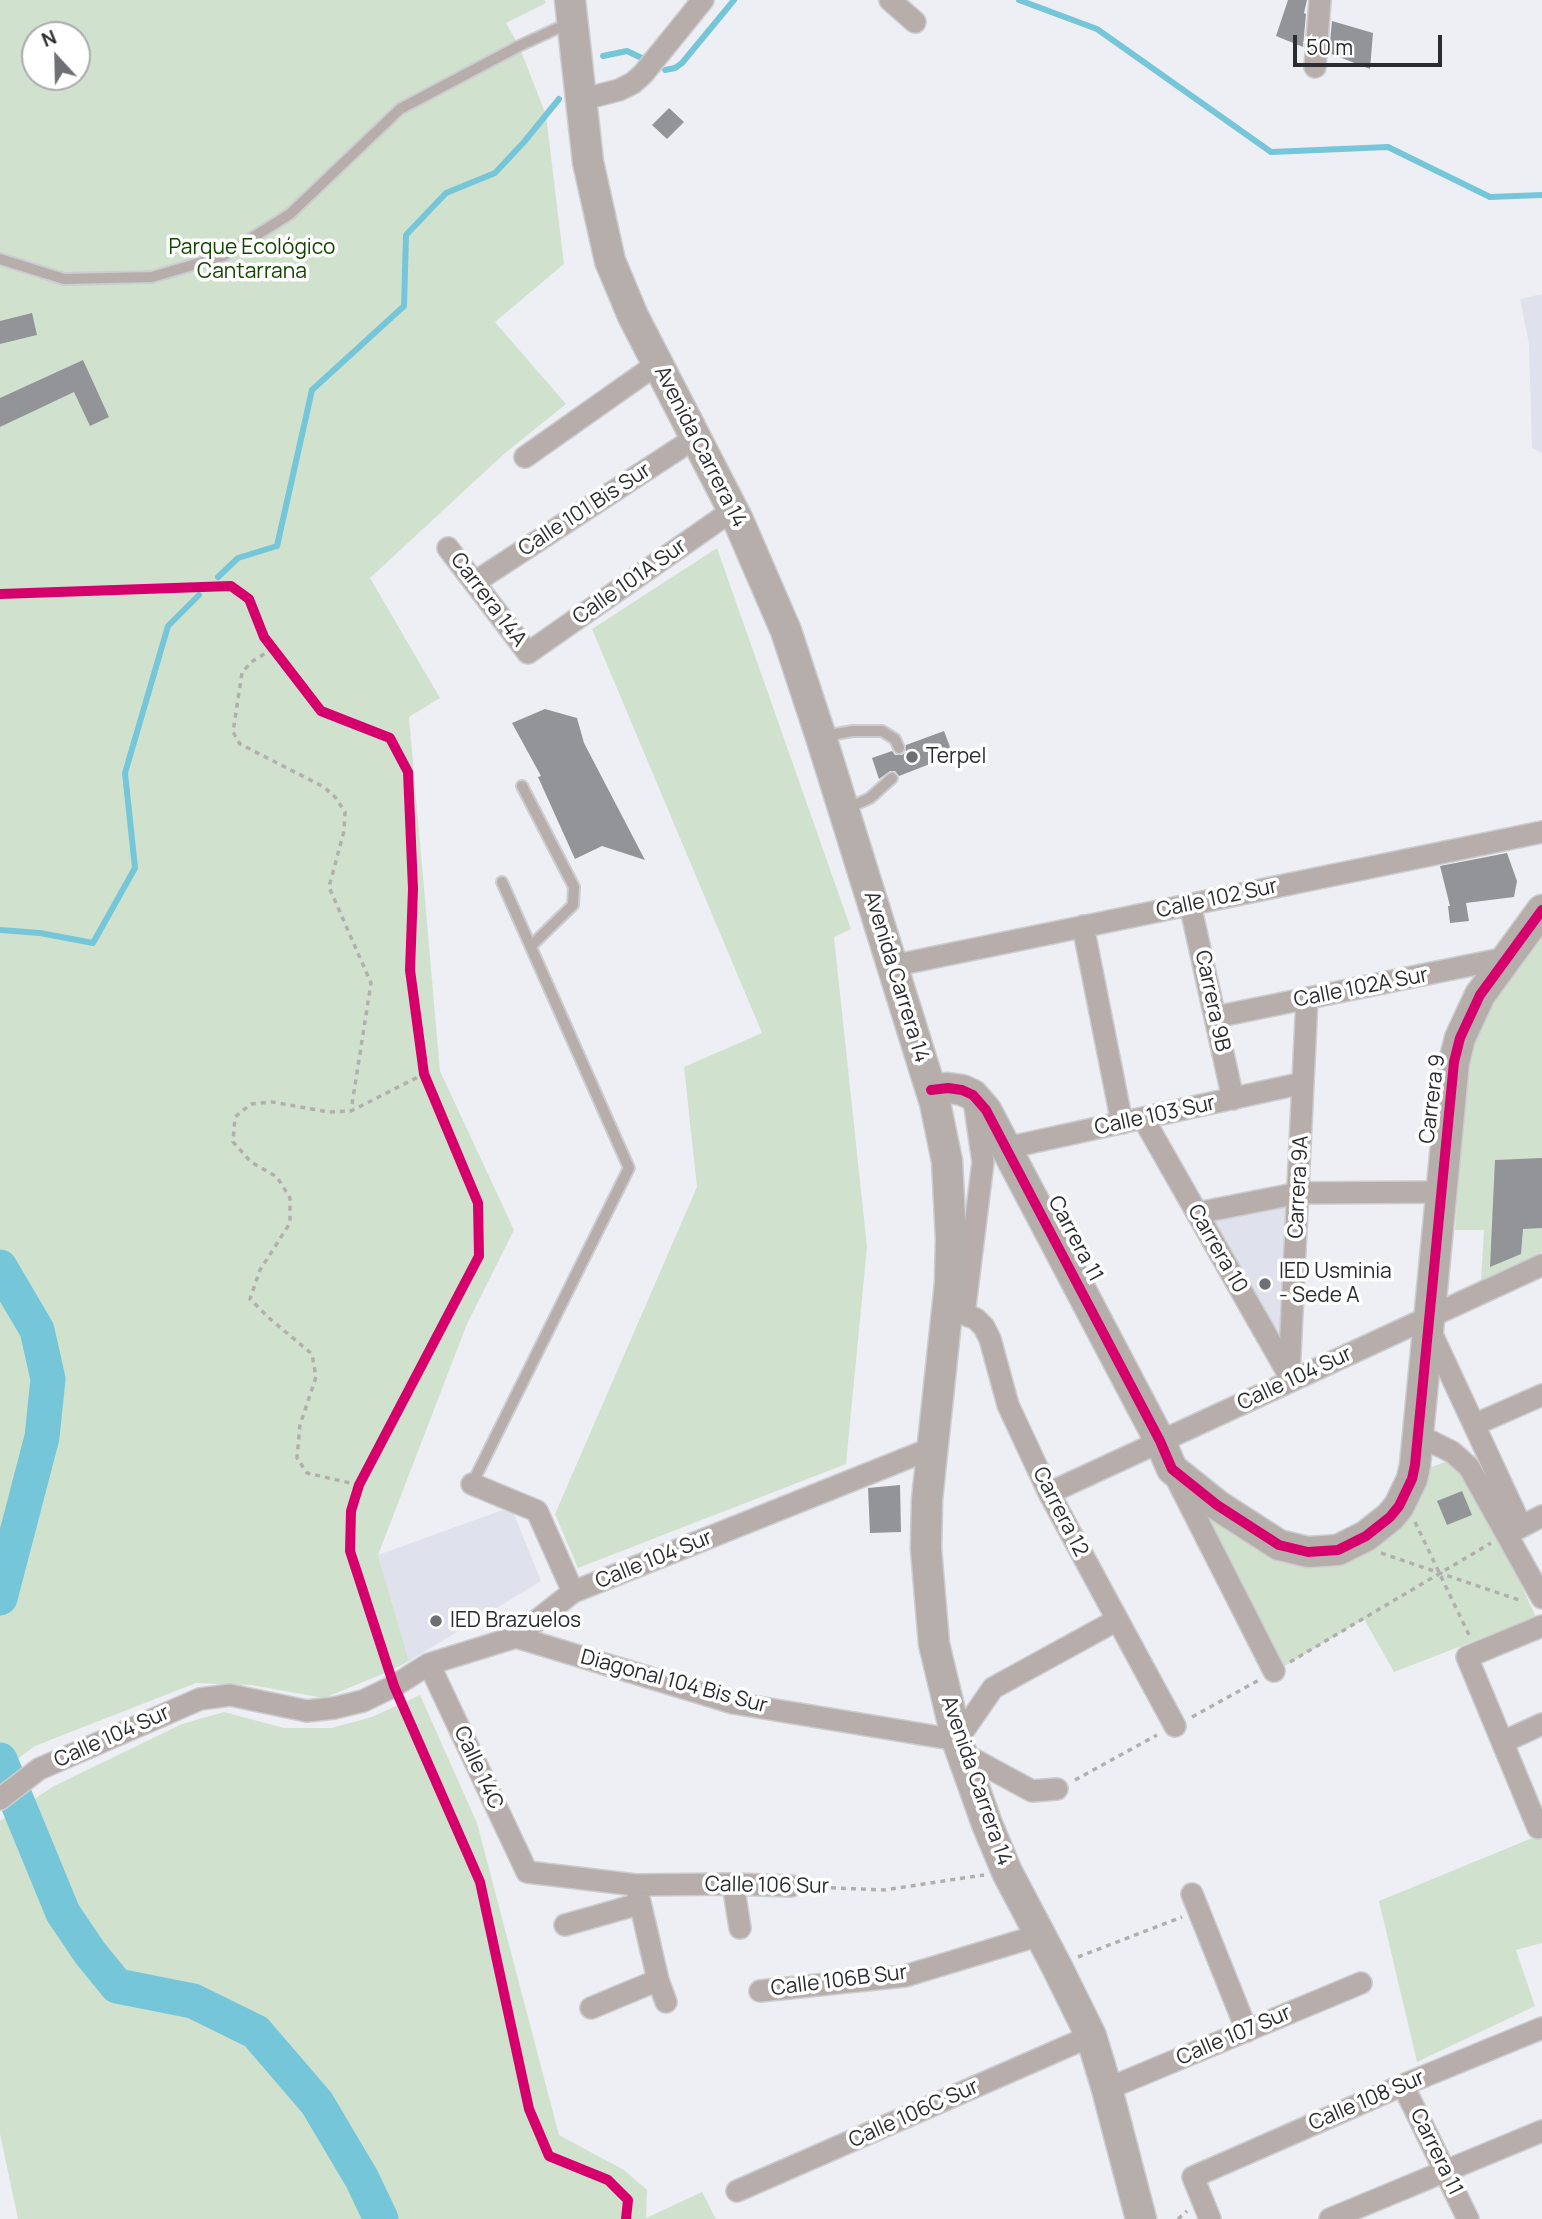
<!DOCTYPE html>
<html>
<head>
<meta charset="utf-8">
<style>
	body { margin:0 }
	#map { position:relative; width:1542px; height:2219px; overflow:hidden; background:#eeeff4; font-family:Manrope,sans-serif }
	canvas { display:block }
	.north { position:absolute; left:21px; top:21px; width:70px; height:70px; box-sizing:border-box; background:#fff; border:2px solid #aaabac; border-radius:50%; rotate:338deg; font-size:19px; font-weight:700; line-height:28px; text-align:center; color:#2b2c2f }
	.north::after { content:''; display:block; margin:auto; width:24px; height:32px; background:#6f7074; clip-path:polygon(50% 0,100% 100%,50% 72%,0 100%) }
	.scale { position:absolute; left:1293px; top:35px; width:149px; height:32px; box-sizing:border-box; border:4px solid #2b2c2f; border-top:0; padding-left:9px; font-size:21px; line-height:24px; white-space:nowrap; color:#2b2c2f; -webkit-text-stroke:5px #fff; paint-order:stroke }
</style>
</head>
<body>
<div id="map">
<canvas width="1542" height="2219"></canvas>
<div class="north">N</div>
<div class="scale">50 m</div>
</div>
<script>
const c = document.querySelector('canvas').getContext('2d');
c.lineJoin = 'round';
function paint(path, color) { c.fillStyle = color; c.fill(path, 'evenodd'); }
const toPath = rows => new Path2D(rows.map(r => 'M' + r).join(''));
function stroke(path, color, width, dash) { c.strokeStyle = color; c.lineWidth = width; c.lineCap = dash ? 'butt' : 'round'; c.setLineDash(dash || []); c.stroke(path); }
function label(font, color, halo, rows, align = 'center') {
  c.font = font + ' Manrope,sans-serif'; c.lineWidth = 7; c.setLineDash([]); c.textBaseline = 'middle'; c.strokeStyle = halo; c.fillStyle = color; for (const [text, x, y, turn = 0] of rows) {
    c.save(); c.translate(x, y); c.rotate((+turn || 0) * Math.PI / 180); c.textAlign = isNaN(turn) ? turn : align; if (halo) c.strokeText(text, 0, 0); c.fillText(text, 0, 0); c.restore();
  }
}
const built = toPath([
	[1542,294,1542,453,1532,448,1529,344,1520,299],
	[1288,1204,1284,1351,1206,1217],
	[511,1507,541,1581,409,1661,378,1555]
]);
const green = toPath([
	[0,0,545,0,546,3,506,23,519,46,546,115,564,264,495,322,566,404,504,454,370,578,440,698,409,717,440,1071,514,1230,467,1324,378,1555,409,1661,390,1671,324,1698,251,1685,196,1683,35,1746,0,1772],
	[35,35,77,35,77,77,35,77],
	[717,548,851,929,834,937,867,1247,846,1464,578,1568,555,1514,697,1187,684,1067,762,1033,592,629],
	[1542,932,1542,1252,1481,1281,1484,1230,1455,1230,1465,1082,1474,1038,1491,1003],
	[1455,1461,1473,1482,1536,1617,1394,1672,1364,1619,1283,1667,1197,1502,1253,1545,1293,1564,1328,1562,1428,1468,1445,1462],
	[420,1695,477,1823,559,2135,624,2170,647,2190,646,2218,702,2192,716,2219,18,2219,0,2134,0,1821,54,1786,182,1724,224,1712,284,1728,331,1728,372,1717],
	[1542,1834,1542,1943,1516,1950,1535,2006,1417,2062,1379,1901]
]);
const stream = toPath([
	[1019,0,1097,29,1271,152,1388,147,1490,197,1542,195],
	[603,56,627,51,646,60],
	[665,70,675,68,682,63,734,0],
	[218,577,238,558,277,546,312,390,404,306,406,235,446,193,495,173,524,142,559,99],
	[0,930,40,933,93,943,135,868,125,773,168,626,199,595]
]);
const river = toPath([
	[0,1267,37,1330,48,1379,42,1437,0,1598],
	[0,1760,63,1913,90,1953,117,1986,193,2001,256,2032,317,2103,362,2179,381,2219]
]);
const building = toPath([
	[1288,0,1307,0,1304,13,1306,14,1303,47,1276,36],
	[1332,21,1373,33,1370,69,1329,53],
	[669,108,684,122,667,139,652,125],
	[32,313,37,335,0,344,0,321],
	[83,360,109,417,90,426,74,392,0,427,0,398],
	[545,709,577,718,584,743,645,860,602,846,575,859,538,777,541,776,512,723],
	[944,731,953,755,899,776,895,771,890,771,879,779,872,758,892,751,895,755,902,755,906,752,906,745],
	[1507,853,1517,881,1514,897,1466,903,1469,921,1450,923,1448,906,1450,906,1440,866],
	[1542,1158,1542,1228,1523,1229,1521,1254,1490,1267,1495,1160],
	[900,1485,901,1532,870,1533,868,1488],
	[1462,1491,1472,1515,1447,1525,1437,1501]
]);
const path = toPath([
	[273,649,251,662,242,673,233,732,240,744,324,787,335,797,345,812,344,831,329,887,371,983,351,1111],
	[359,1485,307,1473,297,1458,300,1425,316,1377,312,1354,269,1318,250,1299,260,1270,290,1223,290,1198,277,1177,251,1162,233,1142,235,1117,251,1104,272,1102,329,1112,351,1111,424,1074],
	[1415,1522,1469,1635],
	[1381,1553,1519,1600],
	[1290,1662,1491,1543],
	[1192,1717,1259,1680],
	[1075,1780,1157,1735],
	[811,1887,884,1890,984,1875],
	[1078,1957,1182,1917],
	[1178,2219,1187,2211]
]);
const lane = toPath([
	[0,259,64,279,152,277,223,256,290,214,400,109,519,46,571,22],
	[824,736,853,731,882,731,895,739,899,748],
	[522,786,574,887,573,905,531,946],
	[846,809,870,798,892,778],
	[472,1484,629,1168,502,882]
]);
const street = toPath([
	[890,0,915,22],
	[1315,67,1320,0],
	[580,100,619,90,633,83,643,74,703,0],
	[525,457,657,364],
	[448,548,528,653,733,510],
	[475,582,695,438],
	[1190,904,1233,1099],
	[1083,926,1122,1123],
	[892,966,1542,832],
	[1215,1017,1506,958],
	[1143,1118,1289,1375],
	[1006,1148,1303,1083],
	[1197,1213,1299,1193,1442,1192],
	[946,1312,964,1314,976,1319,984,1327,990,1339,1008,1405,1049,1493,1175,1726],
	[964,1314,983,1162,974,1100],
	[1429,1328,1521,1526],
	[1289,1375,1307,998],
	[1476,1424,1542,1395],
	[1418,1435,1452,1452,1469,1467,1542,1598],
	[1174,1474,1274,1671],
	[472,1484,537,1511,573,1592],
	[1049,1493,1542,1265],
	[1509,1533,1542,1516],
	[1542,1626,1467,1657,1538,1828,1542,1826],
	[516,1637,733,1703,957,1740,993,1688,1117,1620],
	[429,1664,527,1872,636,1885,733,1884,791,1886],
	[1503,1742,1542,1724],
	[962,1753,1032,1791,1057,1789],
	[0,1799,39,1769,200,1699,230,1695,307,1711,334,1708,363,1701,394,1686,429,1664,516,1637,573,1592,930,1449],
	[733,1884,740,1928],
	[636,1885,658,1980,666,2002],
	[1192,1894,1247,2031],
	[565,1925,639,1904],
	[760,1991,905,1976,1040,1935],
	[591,2008,658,1980],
	[1403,2085,1468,2219],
	[1107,2089,1361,1983],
	[737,2191,1091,2036],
	[1210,2219,1193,2177,1403,2085,1542,2028],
	[1330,2219,1542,2131]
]);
const secondary = toPath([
	[570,0,588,162,610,261,633,316,738,520,786,631,821,737,935,1103,947,1161,951,1239,950,1283,927,1500,926,1549,934,1644,957,1740,987,1824,1007,1872,1056,1965,1091,2036,1107,2089,1141,2219],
	[931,1090,948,1088,962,1090,973,1095,986,1110,1160,1441,1172,1469,1217,1505,1279,1545,1308,1552,1338,1550,1366,1536,1390,1517,1399,1506,1412,1479,1415,1465,1454,1062,1460,1038,1480,995,1542,910]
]);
const cycleway = toPath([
	[0,594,231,586,249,599,264,637,321,711,390,738,408,772,413,889,410,970,424,1074,478,1203,479,1256,359,1485,351,1511,350,1551,394,1686,480,1882,529,2109,549,2156,608,2180,628,2200,626,2219],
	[931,1090,948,1088,962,1090,973,1095,986,1110,1160,1441,1172,1469,1217,1505,1279,1545,1308,1552,1338,1550,1366,1536,1390,1517,1399,1506,1412,1479,1415,1465,1454,1062,1460,1038,1480,995,1542,910]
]);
const markers = [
	[912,757,7,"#6f7074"],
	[1265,1284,7,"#6f7074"],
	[436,1621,7,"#6f7074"]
];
const parkNames = [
	["Parque Ecológico",252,248],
	["Cantarrana",252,272]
];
const streetNames = [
	["Avenida Carrera 14",700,447,63],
	["Calle 101 Bis Sur",585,510,-33],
	["Calle 101A Sur",630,582,-35],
	["Carrera 14A",488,600,53],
	["Calle 102 Sur",1217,899,-12],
	["Avenida Carrera 14",896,977,73],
	["Calle 102A Sur",1361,988,-11],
	["Carrera 9B",1212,1001,78],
	["Carrera 9",1433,1099,-83],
	["Calle 103 Sur",1155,1116,-12],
	["Carrera 9A",1299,1187,-87],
	["Carrera 11",1075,1239,62],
	["Carrera 10",1217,1249,60],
	["Calle 104 Sur",1295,1379,-25],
	["Carrera 12",1060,1512,63],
	["Calle 104 Sur",654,1560,-22],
	["Diagonal 104 Bis Sur",674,1682,15],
	["Calle 104 Sur",112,1737,-24],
	["Calle 14C",478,1768,65],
	["Avenida Carrera 14",976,1781,71],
	["Calle 106 Sur",767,1886,1],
	["Calle 106B Sur",839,1981,-7],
	["Calle 107 Sur",1234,2036,-23],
	["Calle 108 Sur",1367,2101,-23],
	["Calle 106C Sur",914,2114,-24],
	["Carrera 11",1436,2152,64]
];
const poiNames = [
	["Terpel",926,757],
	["IED Usminia",1279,1272],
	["- Sede A",1279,1296],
	["IED Brazuelos",450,1621]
];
paint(built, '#dfe1ec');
paint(green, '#d0e2ce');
stroke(stream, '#76c6d9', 6);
stroke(river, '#76c6d9', 35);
paint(building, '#939498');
stroke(lane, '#cccdd0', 14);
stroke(street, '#cccdd0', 24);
stroke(secondary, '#cccdd0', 33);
stroke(path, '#b3afae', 3.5, [5, 5]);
stroke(lane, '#b7aeac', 10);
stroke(street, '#b7aeac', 21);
stroke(secondary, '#b6aeab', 30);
stroke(cycleway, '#d6006c', 10);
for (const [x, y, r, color] of markers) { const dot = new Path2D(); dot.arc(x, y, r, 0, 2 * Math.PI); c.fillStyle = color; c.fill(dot); stroke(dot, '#fff', 2.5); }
label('21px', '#134400', '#fff', parkNames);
label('21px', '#2b2c2f', '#fff', streetNames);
label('21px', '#2b2c2f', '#fff', poiNames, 'left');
</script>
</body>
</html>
